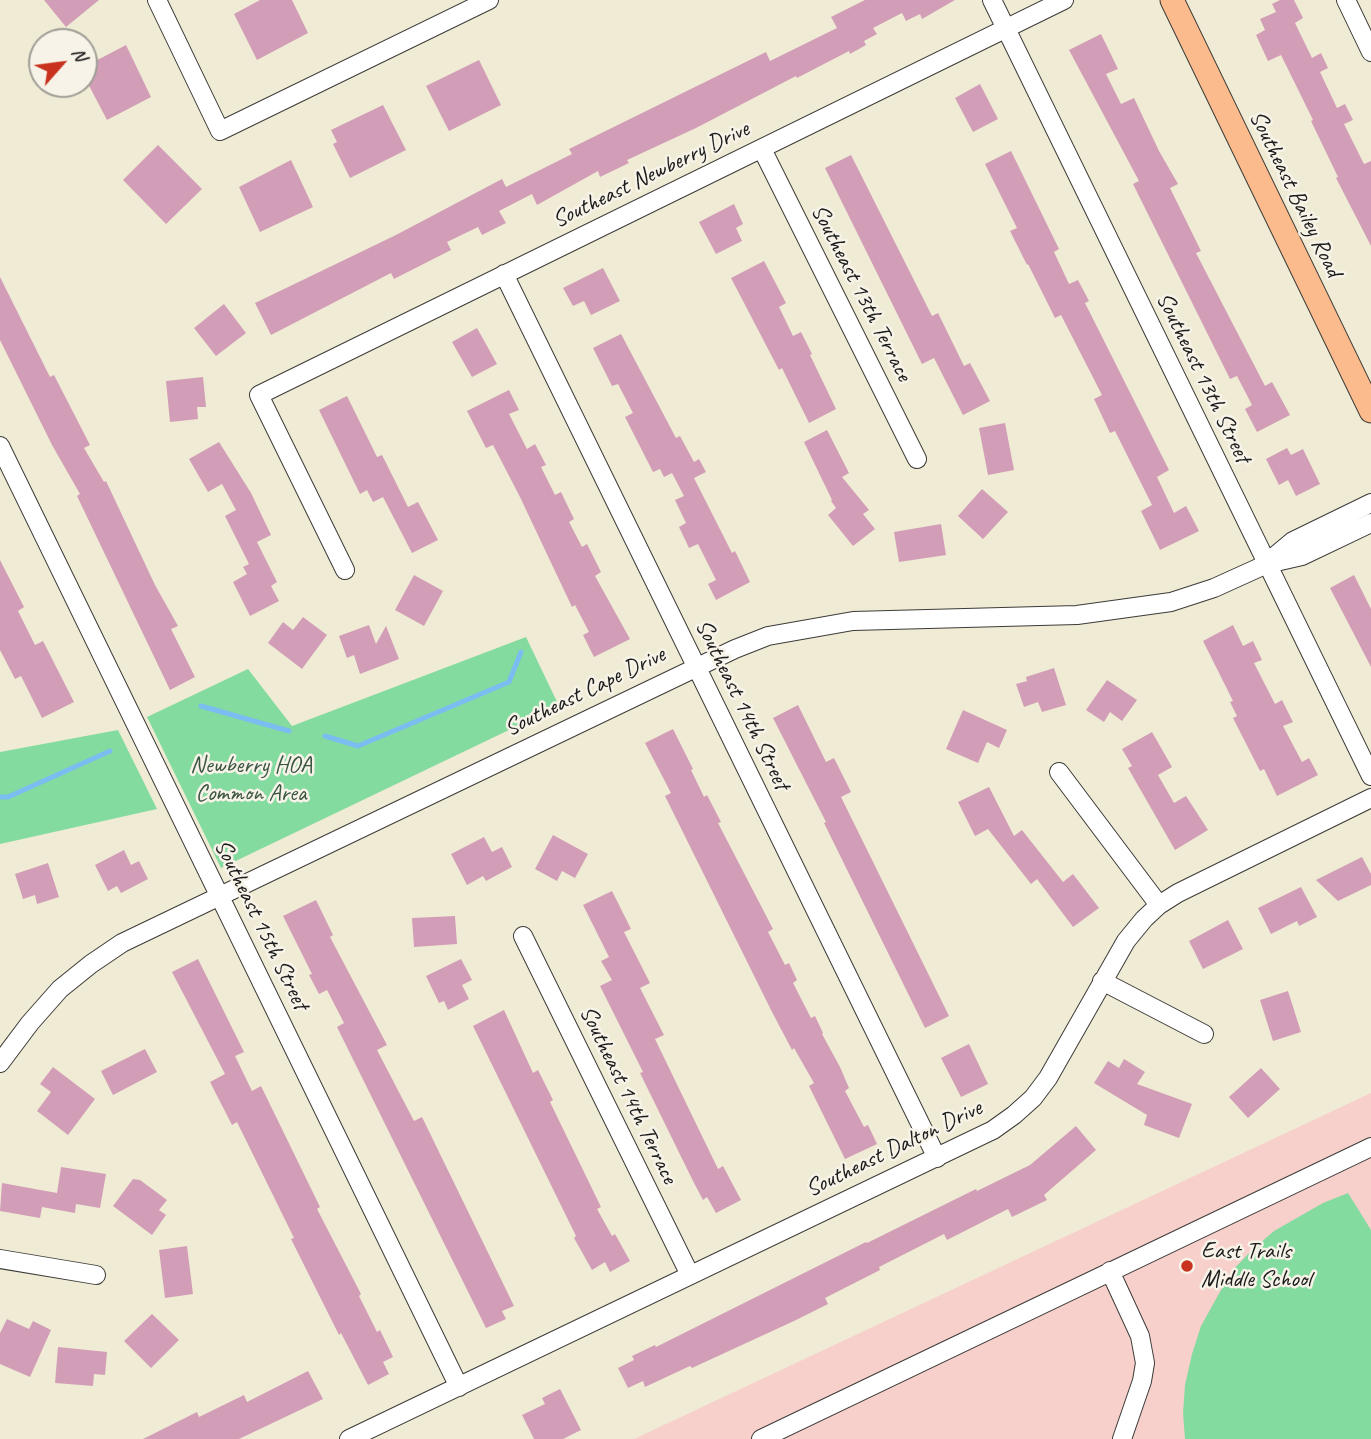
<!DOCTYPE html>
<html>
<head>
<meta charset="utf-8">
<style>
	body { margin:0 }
	#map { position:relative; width:1371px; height:1439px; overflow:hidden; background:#f0ebd4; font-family:Caveat,sans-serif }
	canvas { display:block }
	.north { position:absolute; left:28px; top:28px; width:70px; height:70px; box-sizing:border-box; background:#f7f3e8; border:2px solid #9f9d96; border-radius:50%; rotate:62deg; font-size:19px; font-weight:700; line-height:28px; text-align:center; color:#1c1c1c }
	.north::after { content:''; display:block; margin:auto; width:24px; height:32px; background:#c8321e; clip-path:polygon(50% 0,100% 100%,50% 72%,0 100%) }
</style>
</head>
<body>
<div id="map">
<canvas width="1371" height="1439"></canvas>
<div class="north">N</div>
</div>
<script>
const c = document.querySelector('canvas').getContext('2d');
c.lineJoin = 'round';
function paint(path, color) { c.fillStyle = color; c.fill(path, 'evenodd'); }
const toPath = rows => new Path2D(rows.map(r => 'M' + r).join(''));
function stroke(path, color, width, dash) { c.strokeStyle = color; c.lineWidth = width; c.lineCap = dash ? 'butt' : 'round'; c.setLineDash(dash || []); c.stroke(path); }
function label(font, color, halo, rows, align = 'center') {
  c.font = font + ' Caveat,sans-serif'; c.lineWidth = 5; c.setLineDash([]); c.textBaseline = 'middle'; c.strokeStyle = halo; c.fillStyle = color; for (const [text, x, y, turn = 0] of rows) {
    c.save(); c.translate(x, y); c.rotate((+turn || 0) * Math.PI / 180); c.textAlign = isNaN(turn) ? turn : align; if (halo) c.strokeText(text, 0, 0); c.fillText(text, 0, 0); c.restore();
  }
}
const built = toPath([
	[1371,1093,1371,1439,634,1439]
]);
const green = toPath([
	[526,637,559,706,221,868,147,717,248,669,292,726],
	[118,730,157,809,0,844,0,752],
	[1348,1193,1371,1230,1371,1439,1185,1439,1183,1413,1185,1385,1192,1354,1201,1326,1231,1272,1251,1251,1274,1231,1323,1203]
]);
const stream = toPath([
	[201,706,289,731],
	[325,736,358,746,509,682,521,652],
	[0,797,8,797,110,751]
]);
const building = toPath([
	[44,0,99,0,66,27],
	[260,0,292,0,308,33,257,60,234,14],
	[865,0,955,0,922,19,920,14,906,21,902,13,873,28,877,34,864,41,866,45,850,54,849,51,797,78,796,76,696,128,627,160,629,163,600,177,598,171,537,205,532,194,499,211,506,223,482,235,478,227,447,242,451,250,394,279,391,273,271,335,255,303,396,235,502,179,506,187,572,154,569,149,766,52,770,61,837,28,831,17],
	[1280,0,1294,0,1303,18,1295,23,1312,58,1321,53,1328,68,1320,72,1337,108,1345,104,1353,120,1344,124,1364,164,1371,161,1371,246,1336,178,1338,177,1311,121,1313,120,1281,55,1268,61,1256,35,1265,30,1260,19,1276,12,1272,4],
	[1101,34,1118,69,1106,74,1121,104,1134,98,1159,151,1178,184,1170,188,1201,251,1196,253,1265,386,1272,382,1290,415,1257,432,1245,409,1252,405,1237,376,1230,379,1133,184,1139,181,1069,50],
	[126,45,151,97,107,120,84,76,84,67],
	[479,60,501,105,449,131,426,86],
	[980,84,998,119,973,132,955,98],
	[383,105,406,150,350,178,333,144,337,142,331,130],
	[158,145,202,189,166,224,123,180],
	[1011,151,1059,249,1054,252,1069,284,1078,280,1089,301,1085,303,1169,470,1157,477,1174,513,1186,506,1199,531,1160,550,1141,511,1152,505,1115,431,1110,433,1094,399,1102,395,1061,315,1055,318,1028,264,1027,265,1010,231,1017,228,985,164],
	[851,155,932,316,938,313,964,366,970,363,990,401,963,415,934,358,922,364,825,168],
	[291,160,313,207,260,232,239,187],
	[734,204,743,224,736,228,742,241,716,254,699,222],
	[764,261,786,303,779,307,793,336,801,332,812,354,810,355,836,409,809,423,782,368,779,370,731,278],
	[603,268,620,301,591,315,584,301,573,306,563,288],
	[0,277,50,377,54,375,90,445,84,448,104,482,106,481,155,585,178,626,171,629,195,677,170,690,77,496,80,494,52,445,0,340],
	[224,304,246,333,216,356,194,328],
	[477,328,497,364,472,377,452,342],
	[621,334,676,438,680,436,694,462,699,459,706,472,694,478,732,553,735,551,750,582,716,600,708,584,716,580,698,544,689,548,679,527,686,523,675,500,684,496,672,473,664,477,660,469,653,472,625,417,633,413,618,384,612,386,593,348],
	[203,377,206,407,197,407,198,419,170,422,166,381],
	[509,390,519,410,509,414,527,449,535,444,546,465,541,467,555,495,561,492,574,519,569,522,582,547,587,544,601,572,595,576,630,639,594,657,583,635,589,632,575,605,572,607,519,495,493,445,486,448,467,411],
	[347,396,377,457,382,455,408,507,418,502,438,540,412,553,383,497,373,502,367,490,360,494,319,410],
	[1005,423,1014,470,988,475,979,428],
	[827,430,849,473,842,477,869,510,863,514,875,529,853,546,828,515,836,508,831,501,832,500,804,442],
	[219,442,251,493,271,535,257,542,277,582,271,586,279,601,250,616,233,582,247,574,243,567,249,564,225,516,236,510,222,484,208,492,189,459],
	[1287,448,1291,455,1303,449,1320,484,1296,496,1288,480,1279,485,1266,459],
	[982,489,1008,512,983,539,958,516],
	[941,524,946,555,899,562,894,532],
	[0,560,24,607,18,611,35,645,43,641,74,702,42,718,21,676,15,679,0,650],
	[414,575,443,591,424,626,395,610],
	[1354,575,1371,609,1371,667,1330,588],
	[303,617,327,635,302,669,268,643,283,622,293,630],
	[369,625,376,644,386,626,399,659,360,674,354,655,347,658,339,636],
	[1233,625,1243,646,1253,641,1262,660,1254,663,1275,704,1282,700,1293,722,1283,726,1302,762,1309,758,1318,775,1277,796,1264,769,1260,771,1233,718,1237,716,1230,702,1233,701,1203,641],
	[1054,668,1066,705,1042,712,1038,702,1024,707,1016,684,1027,681,1026,677],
	[1107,680,1137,700,1122,721,1110,712,1104,722,1086,710],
	[798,705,826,762,834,758,851,792,841,797,949,1016,925,1028,824,823,826,822,773,718],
	[963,710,1007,730,999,748,987,742,978,763,946,749],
	[673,729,693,769,691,770,704,797,707,795,721,822,718,823,773,929,768,932,785,965,789,963,797,980,793,983,811,1018,815,1016,823,1033,822,1034,840,1067,849,1088,845,1091,864,1127,868,1125,877,1144,845,1159,809,1086,814,1083,794,1048,792,1050,771,1010,665,796,671,793,645,743],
	[1152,732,1172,767,1158,775,1174,803,1186,796,1208,830,1175,850,1128,768,1132,766,1122,749],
	[989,787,1014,836,1022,830,1063,882,1073,874,1099,908,1073,927,1037,879,1031,884,988,829,975,836,958,802],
	[553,835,588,854,575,878,562,871,557,881,535,869],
	[484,837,492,852,502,847,512,867,486,881,483,876,467,885,451,854],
	[124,850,131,865,139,861,148,879,121,893,117,886,108,891,95,865],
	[1362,857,1371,874,1371,885,1338,901,1316,880],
	[48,863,59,897,37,904,35,895,23,899,15,874],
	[1301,887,1317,917,1299,926,1297,921,1271,934,1258,908],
	[612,891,631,929,624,932,650,983,640,988,664,1035,655,1039,718,1169,723,1166,741,1200,716,1213,707,1197,703,1200,693,1181,640,1073,643,1072,600,986,612,980,601,961,609,957,583,905],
	[316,900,333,935,330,937,387,1045,377,1050,414,1121,422,1117,514,1306,502,1311,506,1319,486,1328,337,1027,344,1023,327,990,319,994,309,975,312,974,283,916],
	[455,916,457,944,414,947,412,918],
	[1228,920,1243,949,1203,969,1189,941],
	[198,959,244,1052,235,1056,252,1091,261,1086,320,1207,317,1209,361,1294,359,1296,377,1332,380,1330,393,1357,383,1362,389,1374,368,1385,341,1333,339,1335,291,1239,294,1238,237,1122,232,1125,210,1082,225,1074,172,972],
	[461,959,472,980,462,985,469,999,448,1010,444,1001,439,1003,426,976],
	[1288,991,1301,1032,1273,1041,1260,1000],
	[504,1010,533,1073,538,1070,553,1100,550,1102,601,1207,597,1209,612,1236,615,1234,630,1261,610,1272,605,1262,592,1270,574,1238,576,1236,473,1026],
	[969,1044,988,1084,961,1097,941,1058],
	[145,1049,157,1072,113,1095,101,1071],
	[1124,1059,1145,1072,1137,1084,1192,1104,1179,1138,1144,1125,1147,1115,1094,1083,1108,1061,1119,1068],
	[53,1067,95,1099,68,1135,37,1111,51,1092,40,1084],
	[1261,1068,1280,1089,1248,1118,1229,1097],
	[1076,1126,1096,1150,1044,1195,1047,1200,1012,1217,1008,1209,947,1240,944,1234,879,1267,880,1270,825,1298,828,1304,794,1321,692,1368,690,1366,645,1387,643,1381,628,1388,618,1368,634,1360,632,1356,655,1345,656,1347,866,1242,867,1243,976,1189,977,1191,1030,1165],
	[61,1167,106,1174,100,1208,76,1204,75,1213,42,1207,40,1218,0,1211,2,1183,57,1193],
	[133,1179,140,1180,167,1200,159,1210,166,1215,152,1235,113,1206],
	[187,1246,193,1294,165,1298,159,1250],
	[152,1314,179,1340,151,1368,124,1341],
	[7,1319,29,1329,33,1321,51,1330,30,1377,0,1364,0,1333],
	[58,1347,107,1352,105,1375,94,1374,93,1386,55,1383],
	[308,1371,323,1399,239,1439,143,1439,197,1412,199,1417,244,1395,247,1402],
	[560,1389,581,1430,563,1439,534,1439,522,1415,545,1404,542,1398]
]);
const minor = toPath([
	[157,0,220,131,489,0],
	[992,0,1371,776],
	[1346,0,1371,52],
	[762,149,917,459],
	[504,274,937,1158],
	[0,446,459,1387],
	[1269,561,1293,541,1371,503],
	[345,570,259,395,1064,0],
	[1059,772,1159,905],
	[523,936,690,1275],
	[1102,981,1204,1034],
	[0,1063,30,1023,60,989,91,964,122,943,735,649,768,636,853,621,1077,615,1171,602,1214,588,1267,564,1302,556,1371,523],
	[0,1259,96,1275],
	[1110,1271,1140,1336,1145,1363,1142,1381,1122,1439],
	[349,1439,993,1130,1014,1115,1033,1098,1048,1078,1126,941,1144,919,1159,905,1178,893,1371,798],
	[761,1439,1371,1147]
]);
const major = toPath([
	[1172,0,1371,411]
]);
const markers = [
	[1187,1266,7,"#c8321e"]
];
const streetNames = [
	["Southeast Newberry Drive",651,175,-26],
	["Southeast Bailey Road",1295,194,64],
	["Southeast 13th Terrace",861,293,63],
	["Southeast 13th Street",1203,378,64],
	["Southeast Cape Drive",585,692,-26],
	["Southeast 14th Street",742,705,64],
	["Southeast 15th Street",261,925,64],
	["Southeast 14th Terrace",628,1095,64],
	["Southeast Dalton Drive",894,1149,-26]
];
const parkNames = [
	["Newberry HOA",251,766],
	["Common Area",251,794]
];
const poiNames = [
	["East Trails",1201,1252],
	["Middle School",1201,1280]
];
paint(built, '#f7d0cc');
paint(green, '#84db9f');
stroke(stream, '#7bbdf0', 5);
paint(building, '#d29eb7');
stroke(minor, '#3c3b38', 20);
stroke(major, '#3c3b38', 25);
stroke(minor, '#fff', 18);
stroke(major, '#fbbb8c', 23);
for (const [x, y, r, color] of markers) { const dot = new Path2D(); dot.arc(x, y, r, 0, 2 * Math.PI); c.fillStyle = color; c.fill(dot); stroke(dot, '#f7f3e8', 2.5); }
label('24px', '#1c1c1c', '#f7f3e8', streetNames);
label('24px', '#3b5543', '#f7f3e8', parkNames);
label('24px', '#1c1c1c', '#f7f3e8', poiNames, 'left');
</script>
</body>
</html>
